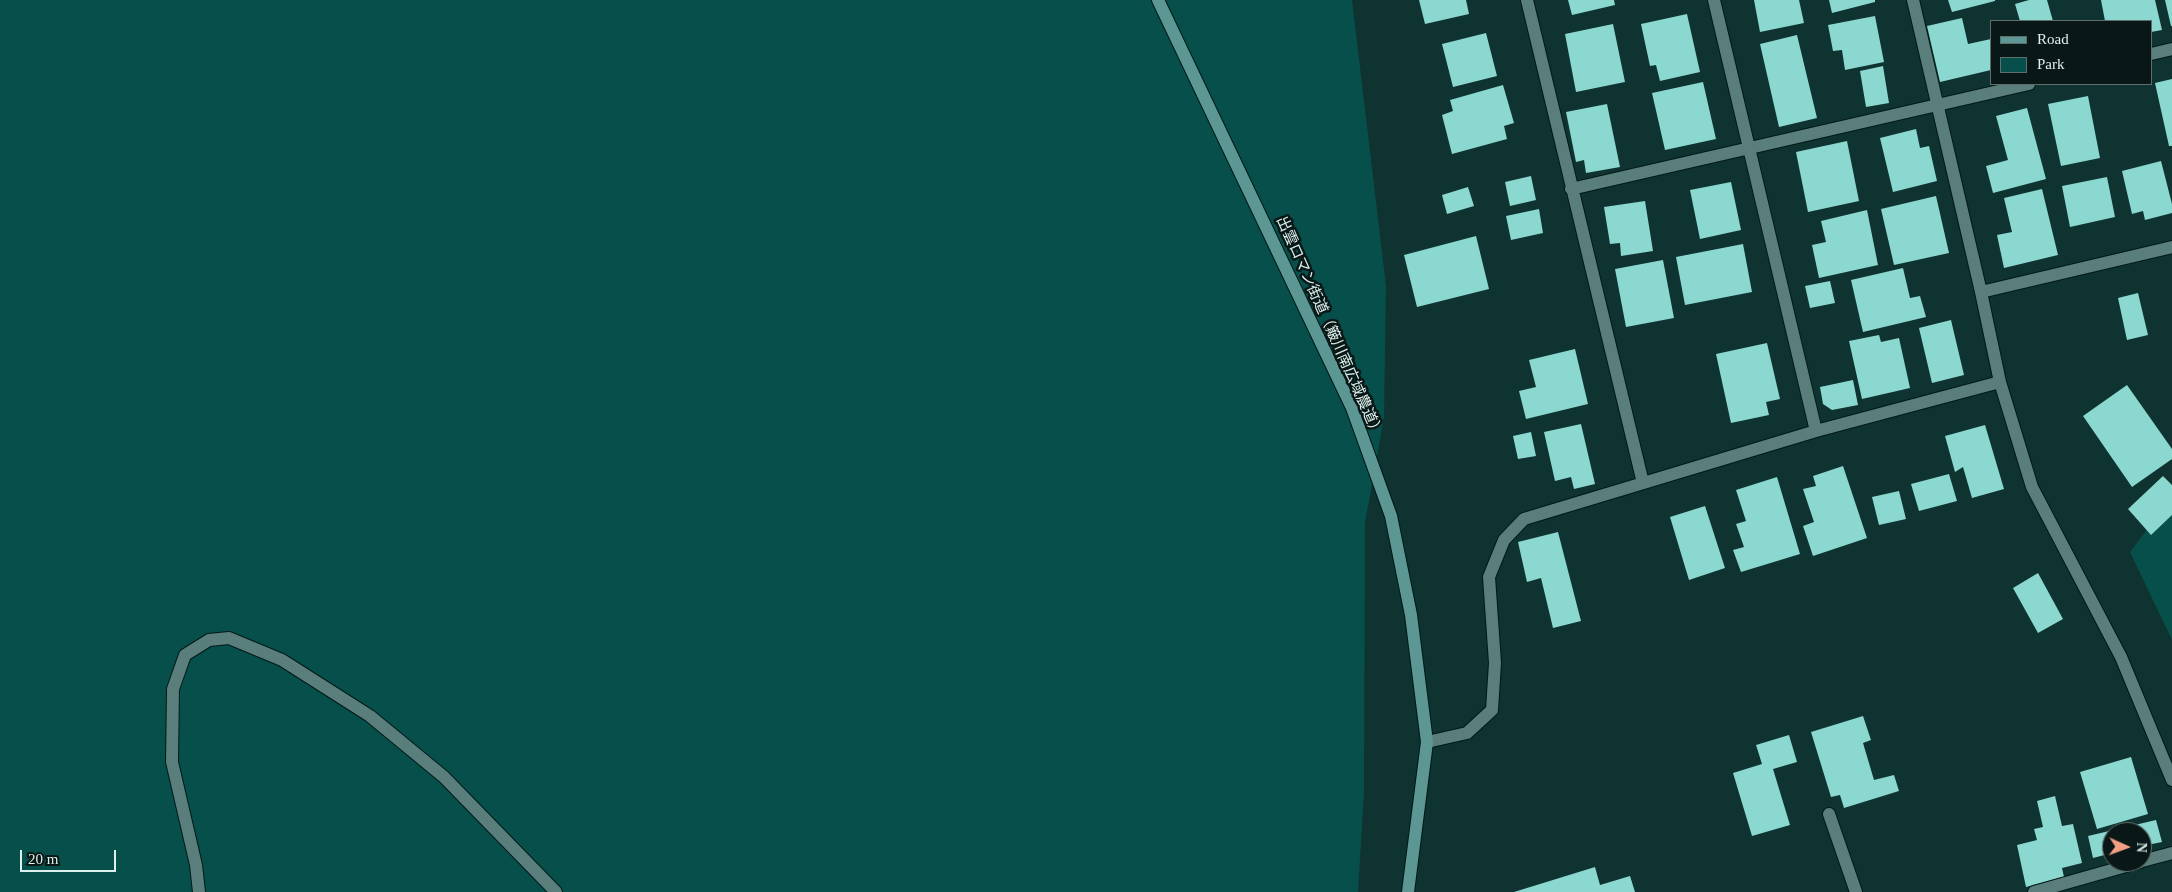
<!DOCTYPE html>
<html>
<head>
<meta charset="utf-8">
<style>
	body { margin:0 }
	#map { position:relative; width:2172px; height:892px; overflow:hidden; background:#0f3330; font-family:"Times New Roman",serif }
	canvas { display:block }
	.legend { position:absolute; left:1990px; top:20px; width:162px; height:65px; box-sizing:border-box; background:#091816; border:1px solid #5d6e6c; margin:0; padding:6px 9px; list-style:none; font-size:15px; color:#dcf0ed }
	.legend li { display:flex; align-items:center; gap:10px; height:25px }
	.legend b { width:25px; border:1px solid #5d6e6c }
	.north { position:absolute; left:2102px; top:822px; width:50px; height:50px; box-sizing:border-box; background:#091816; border:1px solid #5d6e6c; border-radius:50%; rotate:92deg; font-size:14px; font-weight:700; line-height:20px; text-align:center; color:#dcf0ed }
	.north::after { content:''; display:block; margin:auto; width:18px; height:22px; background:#f39f84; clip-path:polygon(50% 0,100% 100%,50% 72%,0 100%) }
	.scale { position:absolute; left:20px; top:850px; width:96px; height:22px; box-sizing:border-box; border:2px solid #dcf0ed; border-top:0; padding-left:6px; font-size:15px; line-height:18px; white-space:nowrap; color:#dcf0ed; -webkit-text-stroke:4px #091816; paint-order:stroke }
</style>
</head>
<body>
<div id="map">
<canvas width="2172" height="892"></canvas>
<ul class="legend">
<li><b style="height:6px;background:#5c9793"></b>Road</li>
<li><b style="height:14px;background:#074f4b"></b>Park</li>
</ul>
<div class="north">N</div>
<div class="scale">20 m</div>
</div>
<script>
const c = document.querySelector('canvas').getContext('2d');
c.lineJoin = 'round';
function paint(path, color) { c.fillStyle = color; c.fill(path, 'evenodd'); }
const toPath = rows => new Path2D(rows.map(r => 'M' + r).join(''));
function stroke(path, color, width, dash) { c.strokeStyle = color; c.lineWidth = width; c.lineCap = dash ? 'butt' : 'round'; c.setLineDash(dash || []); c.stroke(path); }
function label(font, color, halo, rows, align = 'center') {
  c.font = font + ' "Times New Roman","Noto Sans JP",serif'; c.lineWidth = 5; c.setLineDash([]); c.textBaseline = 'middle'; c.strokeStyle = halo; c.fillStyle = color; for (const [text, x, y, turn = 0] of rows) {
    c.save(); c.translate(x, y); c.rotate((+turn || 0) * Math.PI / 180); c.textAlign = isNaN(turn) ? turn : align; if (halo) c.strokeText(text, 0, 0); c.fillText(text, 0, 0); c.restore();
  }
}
const green = toPath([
	[0,0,1352,0,1386,286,1384,417,1365,523,1364,791,1358,892,0,892],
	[2172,497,2172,640,2130,552]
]);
const building = toPath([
	[1419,0,1466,0,1469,14,1425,24],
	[1568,0,1614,0,1615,5,1572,15],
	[1754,0,1799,0,1804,23,1760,32],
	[1829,0,1875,0,1875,2,1832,13],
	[1948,0,1995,0,1995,1,1952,12],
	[2029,0,2047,0,2053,21,2020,21,2015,4],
	[2101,0,2155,0,2162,30,2151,32,2151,21,2105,21],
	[2165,0,2172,0,2172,26,2171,26],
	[1687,14,1700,72,1660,81,1656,65,1650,66,1641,24],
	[1875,16,1884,62,1845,70,1842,50,1833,51,1828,25],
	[1962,18,1968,44,1991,39,1991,70,1940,82,1927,26],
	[1613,24,1625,82,1576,92,1565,34],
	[1486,33,1497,76,1453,87,1442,44],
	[1797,35,1817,118,1779,127,1760,44],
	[1883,66,1889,103,1866,107,1860,71],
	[2172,79,2172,146,2169,146,2155,83],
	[1703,82,1716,139,1665,150,1652,93],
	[1503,85,1514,123,1504,126,1507,139,1452,154,1442,115,1453,111,1450,100],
	[2088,96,2100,158,2061,166,2048,104],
	[1607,104,1620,167,1586,173,1584,160,1576,162,1566,112],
	[2027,108,2046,179,1993,193,1986,166,2008,160,1996,116],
	[1916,129,1920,148,1929,146,1937,181,1893,192,1880,138],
	[1847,141,1859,201,1808,212,1796,152],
	[2161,161,2172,204,2172,213,2145,220,2143,211,2132,214,2122,171],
	[1531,176,1536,200,1510,206,1505,182],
	[2107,177,2115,217,2070,227,2062,186],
	[1731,182,1741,230,1700,239,1690,190],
	[1468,187,1474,206,1447,214,1442,195],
	[2042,189,2058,255,2004,268,1997,235,2012,232,2004,198],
	[1936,196,1949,253,1894,265,1881,209],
	[1645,201,1653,251,1621,256,1620,243,1610,244,1604,207],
	[1539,209,1543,233,1511,240,1506,216],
	[1867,210,1878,265,1819,278,1812,245,1826,242,1821,221],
	[1476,236,1489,289,1417,307,1404,255],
	[1743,244,1752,292,1685,305,1676,257],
	[1663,260,1674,318,1626,327,1615,269],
	[1903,268,1910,298,1920,296,1926,317,1863,332,1851,280],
	[1830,281,1835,303,1810,308,1805,286],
	[2138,293,2148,335,2127,340,2118,298],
	[1951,320,1964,375,1932,383,1919,328],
	[1879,335,1881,342,1899,338,1910,388,1862,399,1849,341],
	[1767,343,1780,399,1766,402,1769,415,1731,423,1716,354],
	[1575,349,1588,404,1526,419,1519,391,1536,387,1529,360],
	[1853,380,1858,405,1832,410,1823,404,1820,387],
	[2127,385,2172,449,2172,459,2132,487,2083,416],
	[1581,424,1595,484,1574,489,1571,477,1555,481,1544,432],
	[1985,425,2004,489,1972,498,1963,467,1955,472,1945,436],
	[1531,432,1536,456,1518,459,1513,436],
	[1843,466,1867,538,1813,556,1803,526,1814,522,1803,489,1816,486,1813,476],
	[1949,474,1957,501,1919,511,1911,484],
	[2163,476,2172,485,2172,515,2151,535,2128,509],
	[1777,477,1800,554,1741,572,1733,550,1744,547,1736,524,1746,521,1736,490],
	[1899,491,1906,519,1879,525,1872,497],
	[1705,506,1725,568,1689,580,1670,517],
	[1558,532,1581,621,1553,628,1541,578,1527,582,1518,542],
	[2038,573,2063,619,2038,633,2013,588],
	[1863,716,1871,740,1863,743,1874,780,1894,775,1899,791,1844,808,1840,795,1831,797,1811,732],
	[1789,735,1797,762,1773,769,1790,825,1752,836,1733,773,1762,764,1756,745],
	[2131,757,2148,814,2097,829,2080,772],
	[2055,796,2062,826,2073,824,2082,863,2062,868,2064,877,2026,887,2017,845,2037,840,2034,829,2043,827,2037,801],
	[2156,820,2162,842,2142,846,2142,832,2112,832,2112,853,2093,858,2088,836],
	[1595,867,1600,885,1630,876,1635,892,1514,892]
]);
const street = toPath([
	[1527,0,1643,483],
	[1714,0,1816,431],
	[1913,0,1981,292,2000,382,2032,487,2121,657,2172,780],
	[2151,54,2172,49],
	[1571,189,2029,84],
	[1981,292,2172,247],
	[1427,742,1467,733,1492,710,1495,663,1489,577,1504,540,1524,519,1816,431,2000,382],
	[1829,814,1856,892],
	[2142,861,2172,853],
	[199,892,196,865,172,762,173,689,185,655,209,640,229,638,282,660,370,716,444,777,556,892],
	[2034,892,2140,862]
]);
const secondary = toPath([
	[1158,0,1352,408,1391,516,1411,615,1427,742,1408,892]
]);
const streetNames = [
	["出雲ロマン街道（簸川南広域農道）",1329,327,66]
];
paint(green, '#074f4b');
paint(building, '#8bd8d1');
stroke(street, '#011918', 14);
stroke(secondary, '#011918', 14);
stroke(street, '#5a7e7b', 12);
stroke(secondary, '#5c9793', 12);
label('15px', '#dcf0ed', '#091816', streetNames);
</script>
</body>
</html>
